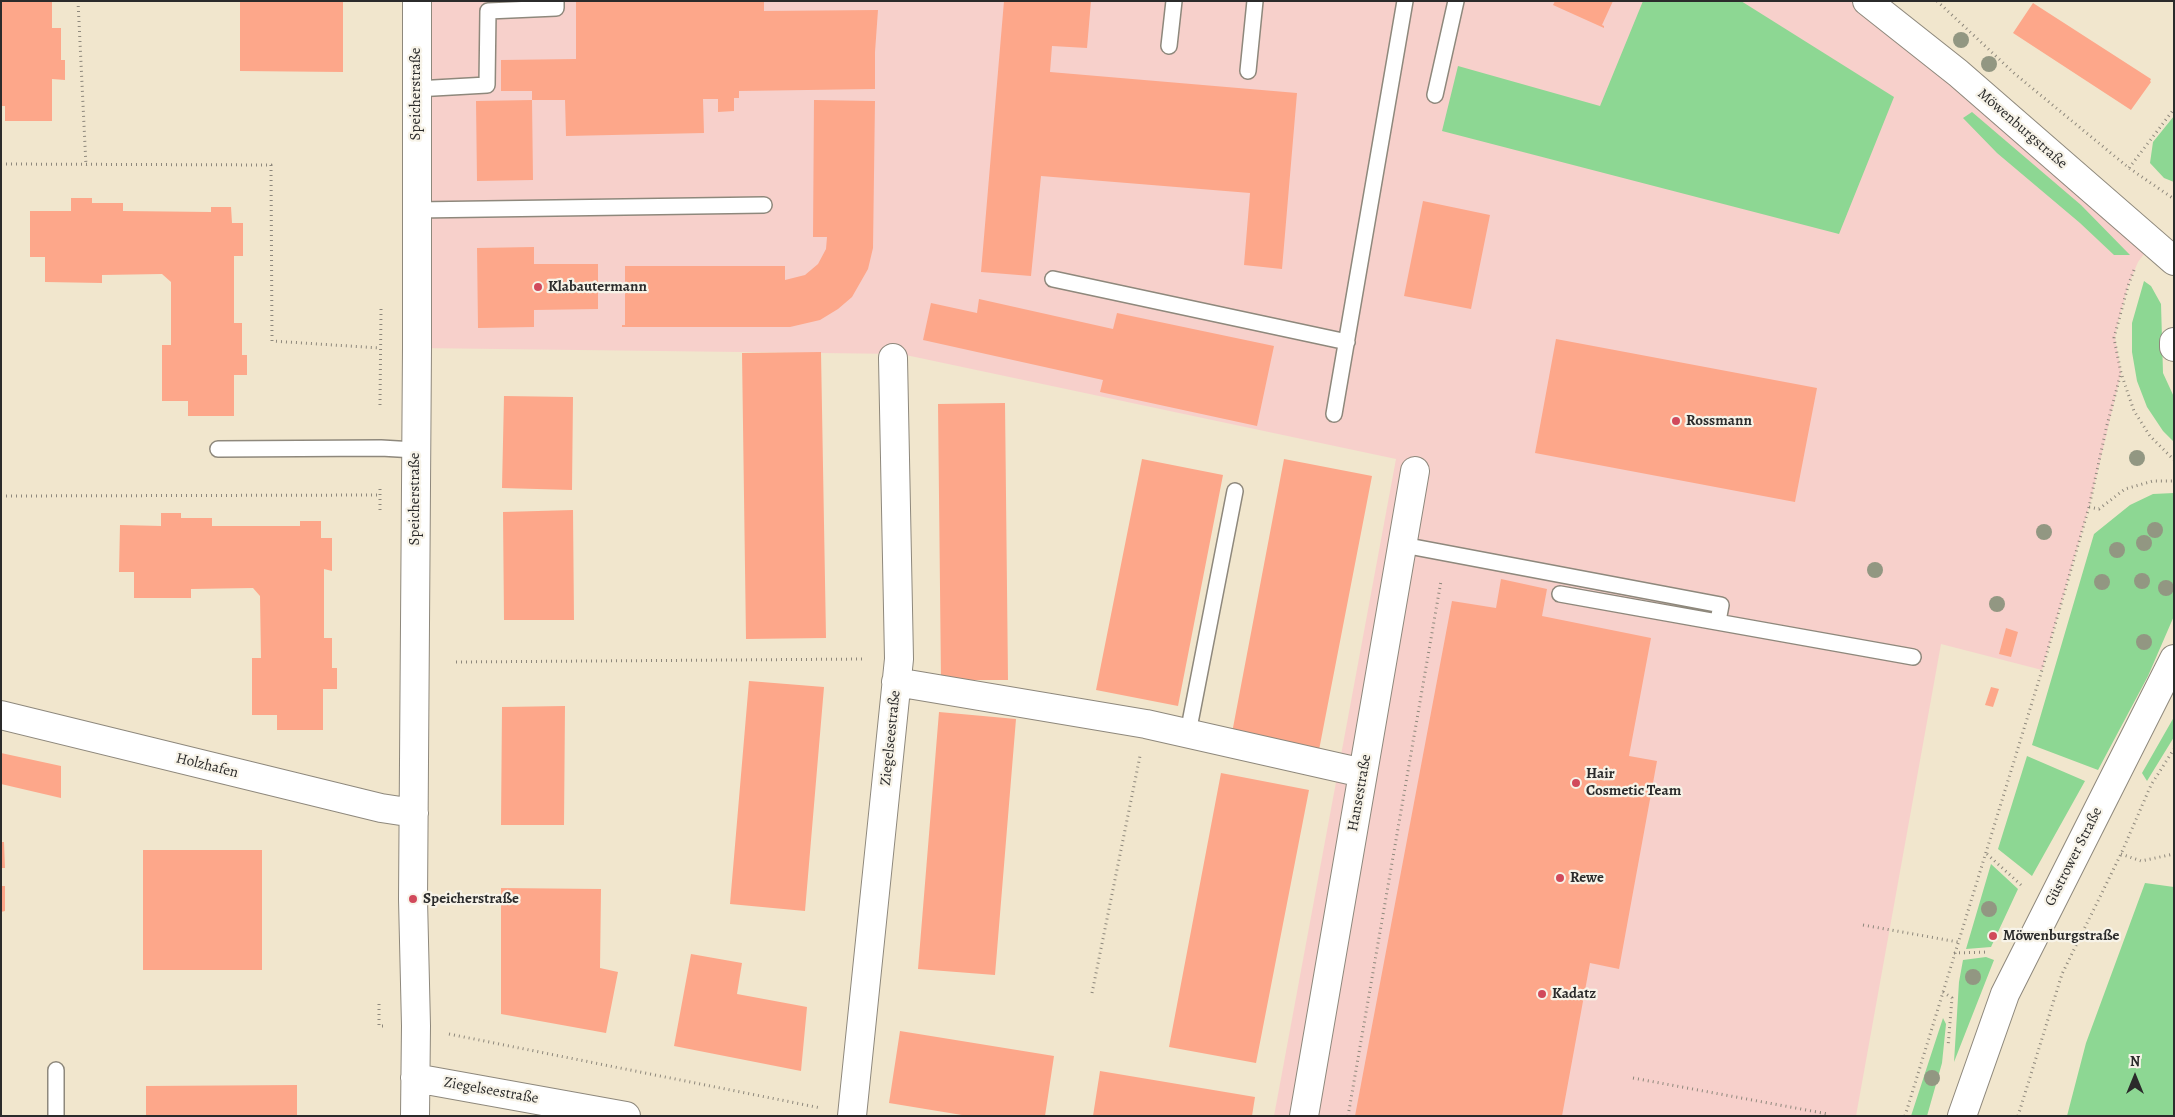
<!DOCTYPE html>
<html>
<head>
<meta charset="utf-8">
<style>
	body { margin:0 }
	#map { position:relative; width:2175px; height:1117px; overflow:hidden; background:#f1e6cd; font-family:Alegreya,serif }
	canvas { display:block }
	.frame { position:absolute; inset:0; border:2px solid #2b2b2b; pointer-events:none }
	.north { position:absolute; left:2110px; top:1052px; width:50px; height:50px; -webkit-text-stroke:4px #f7f3e8; paint-order:stroke; rotate:0deg; font-size:14px; font-weight:700; line-height:20px; text-align:center; color:#2b2b2b }
	.north::after { content:''; display:block; margin:auto; width:18px; height:22px; background:#2b2b2b; clip-path:polygon(50% 0,100% 100%,50% 72%,0 100%) }
</style>
</head>
<body>
<div id="map">
<canvas width="2175" height="1117"></canvas>
<div class="frame"></div>
<div class="north">N</div>
</div>
<script>
const c = document.querySelector('canvas').getContext('2d');
c.lineJoin = 'round';
function paint(path, color) { c.fillStyle = color; c.fill(path, 'evenodd'); }
const toPath = rows => new Path2D(rows.map(r => 'M' + r).join(''));
function stroke(path, color, width, dash) { c.strokeStyle = color; c.lineWidth = width; c.lineCap = dash ? 'butt' : 'round'; c.setLineDash(dash || []); c.stroke(path); }
function label(font, color, halo, rows, align = 'center') {
  c.font = font + ' Alegreya,serif'; c.lineWidth = 4.5; c.setLineDash([]); c.textBaseline = 'middle'; c.strokeStyle = halo; c.fillStyle = color; for (const [text, x, y, turn = 0] of rows) {
    c.save(); c.translate(x, y); c.rotate((+turn || 0) * Math.PI / 180); c.textAlign = isNaN(turn) ? turn : align; if (halo) c.strokeText(text, 0, 0); c.fillText(text, 0, 0); c.restore();
  }
}
const built = toPath([
	[417,1,1867,1,2153,242,2138,262,2128,286,2117,326,2115,338,2121,373,2089,507,2042,670,1941,644,1856,1116,1274,1116,1396,459,901,354,417,348]
]);
const green = toPath([
	[1643,1,1741,1,1894,97,1839,234,1442,131,1458,66,1600,106],
	[1972,112,2081,205,2130,255,2114,255,2080,223,1997,153,1963,118],
	[2174,116,2174,182,2164,178,2150,163,2153,142],
	[2144,281,2151,286,2161,304,2163,373,2174,397,2174,442,2163,431,2147,407,2137,381,2132,352,2132,323],
	[2174,493,2174,616,2148,676,2098,770,2032,745,2094,534,2130,505,2153,494],
	[2174,717,2174,737,2147,781,2142,773],
	[2027,756,2085,781,2032,876,1998,849],
	[1991,864,2018,889,1991,947,1966,949],
	[2145,883,2174,887,2174,1116,2067,1116,2086,1043],
	[1986,957,1994,960,1954,1062,1959,982,1963,960],
	[1943,1018,1946,1024,1942,1063,1927,1116,1911,1116]
]);
const building = toPath([
	[1,1,52,1,52,28,61,28,61,60,65,60,65,80,52,79,52,121,5,121,5,106,1,106],
	[240,1,343,1,343,72,240,71],
	[576,1,764,1,764,11,878,10,875,52,875,89,739,91,739,98,734,98,734,111,718,112,718,99,703,99,704,133,566,136,565,100,532,100,533,180,477,181,476,101,532,100,532,91,501,91,501,60,576,59],
	[1004,1,1091,1,1087,48,1052,46,1050,72,1297,93,1282,269,1244,265,1250,193,1041,176,1031,276,981,272],
	[1555,1,1613,1,1602,25,1604,26,1604,28,1553,5],
	[2033,3,2151,79,2150,81,2151,82,2131,110,2013,33],
	[814,100,875,101,873,248,868,269,852,297,838,309,820,320,790,327,622,327,622,325,625,325,625,266,785,266,785,280,805,275,818,264,826,249,827,237,813,237],
	[71,198,92,198,92,203,123,203,123,211,211,212,211,207,231,207,232,223,243,223,243,256,234,256,234,323,242,323,242,355,247,355,247,375,234,375,234,416,188,416,188,401,162,401,162,345,171,345,171,282,162,274,102,275,102,283,45,282,45,257,30,257,30,211,71,211],
	[1423,201,1490,215,1471,309,1404,296],
	[534,247,534,264,598,264,598,309,534,310,534,327,478,328,477,248],
	[979,299,1113,329,1117,313,1274,346,1257,426,1100,392,1103,380,923,340,931,303,977,313],
	[1556,339,1817,388,1795,502,1535,453],
	[821,352,826,638,746,639,742,353],
	[504,396,573,397,572,490,502,488],
	[1005,403,1008,680,941,680,938,404],
	[1142,459,1223,475,1178,706,1096,690],
	[1284,459,1372,476,1319,750,1232,733],
	[573,510,574,620,504,620,503,512],
	[161,513,181,513,181,518,212,518,212,526,300,526,300,521,321,521,321,538,332,538,332,571,324,569,324,638,332,638,332,668,337,668,337,689,323,689,323,730,277,730,277,715,252,715,252,658,261,658,260,596,253,588,191,589,191,598,134,598,134,572,119,572,120,525,161,526],
	[1501,579,1547,589,1542,616,1651,638,1629,756,1657,761,1619,969,1590,963,1562,1116,1355,1116,1452,601,1496,608],
	[2006,628,2018,632,2011,657,1999,654],
	[749,681,824,687,805,911,730,904],
	[1991,687,1999,689,1993,707,1985,705],
	[565,706,564,825,501,825,502,707],
	[939,712,1016,719,995,975,918,969],
	[1,753,61,766,61,798,1,784],
	[1221,773,1309,790,1256,1063,1169,1047],
	[1,842,4,842,5,868,1,868],
	[143,850,262,850,262,970,143,970],
	[1,886,5,886,5,911,1,912],
	[501,888,601,889,600,968,618,972,606,1033,501,1014],
	[691,954,742,963,737,994,807,1007,801,1071,674,1046],
	[900,1031,1054,1056,1045,1116,968,1116,889,1103],
	[1100,1071,1255,1097,1252,1116,1093,1116],
	[297,1085,297,1116,146,1116,146,1086]
]);
const path = toPath([
	[78,1,86,166],
	[1937,1,2015,74,2129,168,2174,199],
	[1,164,271,165,272,341,380,348],
	[2129,168,2174,109],
	[2134,270,2128,286,2114,338,2121,373,2134,411,2150,436,2174,460],
	[380,405,381,309],
	[1,496,381,495],
	[2089,507,2099,509,2125,489,2153,481,2174,481],
	[380,510,380,487],
	[456,662,866,659],
	[1987,854,2021,885],
	[2121,854,2141,861,2174,854],
	[1863,925,1958,942],
	[1954,953,1989,952],
	[1943,992,1952,998,1948,1047],
	[1092,993,1140,756],
	[379,1004,379,1026,384,1026],
	[449,1034,821,1108],
	[1633,1078,1828,1114],
	[1348,1116,1441,581],
	[1905,1116,2042,670,2089,507,2107,425,2121,373],
	[2018,1116,2062,974,2121,854,2151,785,2174,749]
]);
const service = toPath([
	[1169,46,1174,1],
	[1248,71,1255,1],
	[416,89,487,85,488,11,556,8,556,1],
	[1435,95,1456,1],
	[416,210,764,205],
	[1053,279,1347,342],
	[1334,414,1405,1],
	[218,449,381,448,415,450],
	[1403,545,1721,605,1718,621],
	[1560,594,1913,657],
	[1188,733,1235,491],
	[56,1070,56,1116]
]);
const minor = toPath([
	[896,682,1146,724,1363,773],
	[1,715,381,808,414,813],
	[415,1078,626,1116],
	[415,1116,416,1026,413,899,417,348,417,1],
	[852,1116,899,659,893,358],
	[1304,1116,1415,471]
]);
const tertiary = toPath([
	[1867,1,1958,73,2174,261]
]);
const primary = toPath([
	[2174,342,2174,347],
	[1962,1116,2005,994,2174,659]
]);
const trees = [
	[1961,40],
	[1989,64],
	[2137,458],
	[2155,530],
	[2044,532],
	[2144,543],
	[2117,550],
	[1875,570],
	[2142,581],
	[2102,582],
	[2166,588],
	[1997,604],
	[2144,642],
	[1989,909],
	[1973,977],
	[1932,1078]
];
const markers = [
	[538,287,5,"#d1495b"],
	[1676,421,5,"#d1495b"],
	[1576,783,5,"#d1495b"],
	[1560,878,5,"#d1495b"],
	[413,899,5,"#d1495b"],
	[1993,936,5,"#d1495b"],
	[1542,994,5,"#d1495b"]
];
const streetNames = [
	["Speicherstraße",416,94,-90],
	["Möwenburgstraße",2022,129,41],
	["Speicherstraße",415,499,-90],
	["Ziegelseestraße",891,738,-84],
	["Holzhafen",207,766,14],
	["Hansestraße",1360,793,-80],
	["Güstrower Straße",2074,857,-63],
	["Ziegelseestraße",491,1091,10]
];
const poiNames = [
	["Klabautermann",548,287],
	["Rossmann",1686,421],
	["Hair",1586,774],
	["Cosmetic Team",1586,791],
	["Rewe",1570,878],
	["Speicherstraße",423,899],
	["Möwenburgstraße",2003,936],
	["Kadatz",1552,994]
];
paint(built, '#f7d0cb');
paint(green, '#8dd793');
paint(building, '#fda78a');
stroke(service, '#8e887c', 18);
stroke(minor, '#8e887c', 30);
stroke(tertiary, '#8e887c', 30);
stroke(primary, '#8e887c', 30);
stroke(path, '#8e887c', 3, [1, 4]);
stroke(service, '#fff', 15);
stroke(minor, '#fff', 28);
stroke(tertiary, '#fff', 28);
stroke(primary, '#fff', 28);
c.fillStyle = '#929782';
for (const [x, y] of trees) { c.beginPath(); c.arc(x, y, 8, 0, 2 * Math.PI); c.fill(); }
for (const [x, y, r, color] of markers) { const dot = new Path2D(); dot.arc(x, y, r, 0, 2 * Math.PI); c.fillStyle = color; c.fill(dot); stroke(dot, '#f7f3e8', 2); }
label('15px', '#2b2b2b', '#f7f3e8', streetNames);
label('bold 15px', '#2b2b2b', '#f7f3e8', poiNames, 'left');
</script>
</body>
</html>
